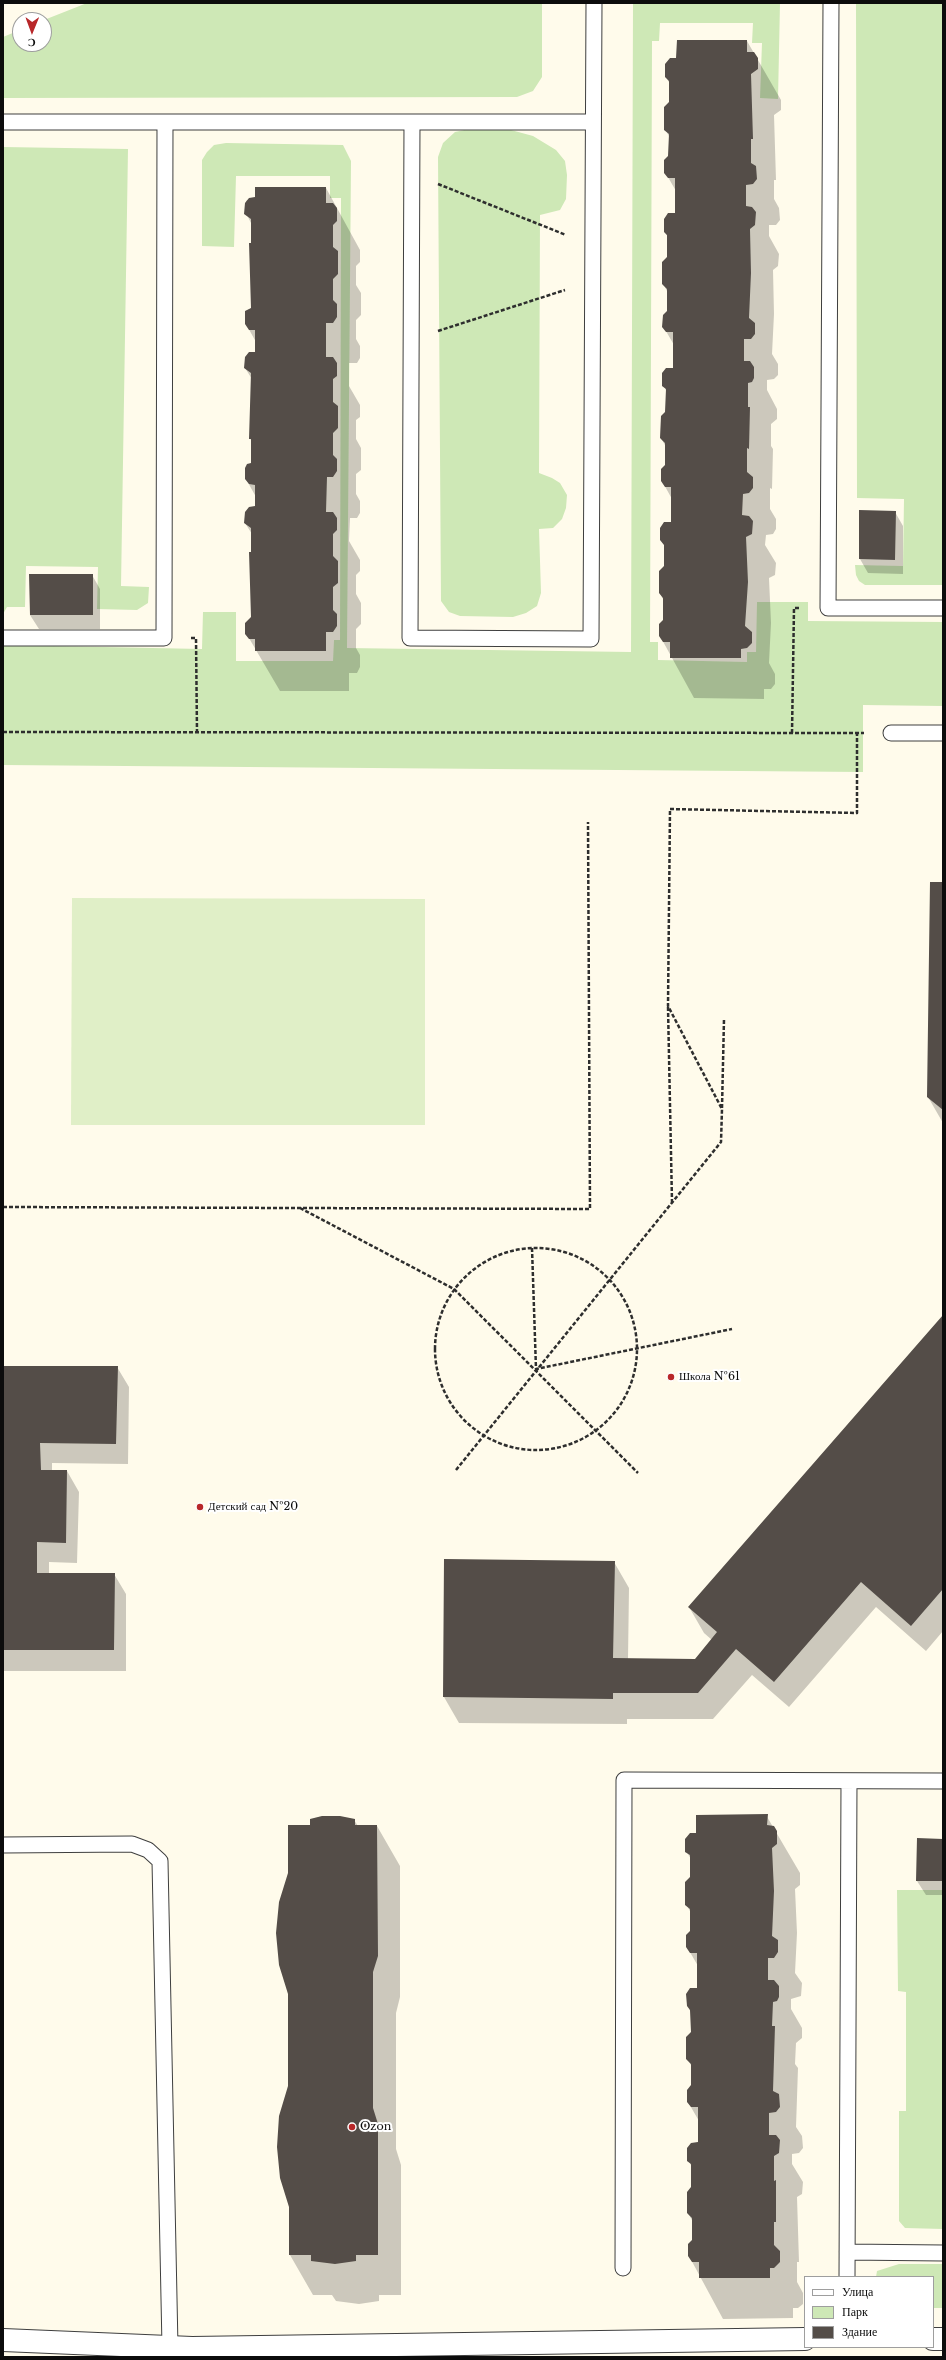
<!DOCTYPE html>
<html>
<head>
<meta charset="utf-8">
<style>
	body { margin:0 }
	#map { position:relative; width:946px; height:2360px; overflow:hidden; background:#fffbeb; font-family:"Libre Baskerville",serif }
	canvas { display:block }
	.frame { position:absolute; inset:0; border:4px solid #0c0c0c; pointer-events:none }
	.legend { position:absolute; left:804px; top:2276px; width:130px; height:72px; box-sizing:border-box; background:#fff; border:1px solid #9e9e9e; margin:0; padding:5px 7px; list-style:none; font-size:12px; color:#0c0c0c }
	.legend li { display:flex; align-items:center; gap:8px; height:20px }
	.legend b { width:20px; border:1px solid #9e9e9e }
	.north { position:absolute; left:12px; top:12px; width:40px; height:40px; box-sizing:border-box; background:#fff; border:1px solid #9e9e9e; border-radius:50%; rotate:181deg; font-size:11px; font-weight:700; line-height:16px; text-align:center; color:#0c0c0c }
	.north::after { content:''; display:block; margin:auto; width:14px; height:18px; background:#b82729; clip-path:polygon(50% 0,100% 100%,50% 72%,0 100%) }
</style>
</head>
<body>
<div id="map">
<canvas width="946" height="2360"></canvas>
<div class="frame"></div>
<ul class="legend">
<li><b style="height:5px;background:#fff"></b>Улица</li>
<li><b style="height:11px;background:#cee8b6"></b>Парк</li>
<li><b style="height:11px;background:#544d48"></b>Здание</li>
</ul>
<div class="north">С</div>
</div>
<script>
const c = document.querySelector('canvas').getContext('2d');
c.lineJoin = 'round';
function paint(path, color) { c.fillStyle = color; c.fill(path, 'evenodd'); }
const toPath = rows => new Path2D(rows.map(r => 'M' + r).join(''));
function stroke(path, color, width, dash) { c.strokeStyle = color; c.lineWidth = width; c.lineCap = dash ? 'butt' : 'round'; c.setLineDash(dash || []); c.stroke(path); }
function label(font, color, halo, rows, align = 'center') {
  c.font = font + ' "Libre Baskerville",serif'; c.lineWidth = 4; c.setLineDash([]); c.textBaseline = 'middle'; c.strokeStyle = halo; c.fillStyle = color; for (const [text, x, y, turn = 0] of rows) {
    c.save(); c.translate(x, y); c.rotate((+turn || 0) * Math.PI / 180); c.textAlign = isNaN(turn) ? turn : align; if (halo) c.strokeText(text, 0, 0); c.fillText(text, 0, 0); c.restore();
  }
}
const green = toPath([
	[87,3,542,3,542,77,533,91,517,97,3,98,3,37,20,30,20,44,44,44,44,20],
	[633,3,780,3,778,99,760,98,762,43,752,43,753,23,660,23,659,41,652,41,650,642,658,642,658,660,747,662,747,652,756,652,757,602,808,602,808,621,943,622,943,706,863,705,863,772,3,765,3,645,202,649,203,612,236,612,236,661,333,661,334,640,340,640,341,198,330,198,330,176,236,176,234,247,202,246,202,160,207,152,214,145,226,143,343,145,351,161,347,648,631,652],
	[856,3,943,3,943,585,865,585,859,581,856,575,855,565,903,566,904,499,857,498],
	[469,129,511,130,533,136,556,150,565,161,567,175,566,199,560,210,540,215,539,473,552,478,560,483,567,495,566,508,562,519,553,528,539,529,541,593,537,606,526,613,513,617,460,616,449,612,441,601,438,157,443,143,455,132],
	[3,147,128,149,121,586,149,587,148,603,137,610,97,609,98,567,26,566,25,607,7,607,3,614],
	[897,1890,943,1890,943,2229,905,2228,899,2221,899,2111,906,2111,906,1992,898,1991],
	[899,2264,943,2264,943,2308,933,2308,933,2277,876,2277,877,2271]
]);
const pitch = toPath([
	[72,898,425,899,425,1125,71,1125]
]);
const shadow = toPath([
	[747,41,781,100,781,110,774,115,776,180,774,180,774,199,779,208,780,220,776,225,769,225,769,236,779,254,778,266,773,270,774,314,772,354,778,364,778,375,774,379,767,380,767,390,777,409,777,419,771,424,771,446,773,449,772,489,770,488,770,509,776,519,776,529,773,534,766,535,765,545,776,563,775,575,769,578,771,623,769,663,775,674,775,684,771,689,764,689,764,699,694,698,660,636,664,620,664,601,660,593,672,523,672,499,662,481,666,466,666,447,661,438,666,412,667,392,663,385,674,369,674,345,663,326,668,311,668,293,663,283,668,258,668,238,665,231,676,214,676,191,665,172,669,156,670,138,665,129,670,103,670,84,666,77,677,59],
	[326,188,360,250,360,262,356,266,356,285,361,293,361,315,356,320,356,339,360,346,360,358,357,363,349,363,349,386,360,405,360,417,356,420,356,439,361,448,361,470,356,474,356,494,360,501,360,513,357,518,350,518,349,541,360,560,360,571,356,575,356,594,361,603,361,624,356,629,356,648,360,655,360,667,357,673,349,673,349,691,280,691,246,633,252,617,252,534,245,523,256,507,256,497,246,479,252,464,252,442,250,438,252,379,245,368,256,353,256,342,246,324,252,309,252,225,246,213,246,201,249,199],
	[860,511,895,512,903,526,903,574,868,573,860,559],
	[92,575,100,589,100,629,39,629,30,615],
	[943,883,943,1123,928,1097],
	[943,1316,943,1631,926,1651,876,1607,789,1707,752,1675,713,1719,627,1719,627,1724,459,1723,444,1697,614,1562,629,1588,628,1659,695,1660,712,1640,704,1633,689,1607],
	[3,1367,117,1367,129,1387,128,1464,52,1463,52,1471,67,1471,79,1492,77,1563,49,1562,49,1574,114,1574,126,1594,126,1671,3,1671],
	[766,1815,800,1873,800,1885,795,1889,797,1933,795,1973,802,1983,801,1996,791,1999,791,2009,802,2028,802,2038,796,2043,795,2064,798,2068,796,2127,802,2136,803,2148,799,2153,792,2154,792,2164,803,2182,802,2194,797,2197,799,2262,797,2262,797,2282,803,2293,803,2304,798,2308,793,2308,793,2318,723,2319,689,2256,693,2241,693,2222,688,2213,692,2187,692,2167,688,2160,699,2143,699,2121,688,2102,692,2086,692,2067,687,2058,692,2032,691,2013,688,2006,698,1989,698,1966,687,1947,691,1932,691,1913,686,1904,691,1878,691,1859,686,1851,697,1834],
	[354,1820,358,1826,377,1826,400,1866,400,1997,396,2013,396,2149,401,2165,401,2295,379,2295,379,2301,359,2304,336,2301,332,2295,313,2295,290,2255,289,2087,311,1826],
	[943,1840,943,1895,926,1895,917,1881]
]);
const building = toPath([
	[677,40,747,40,747,52,754,52,758,58,758,69,751,74,753,139,751,139,751,163,756,166,757,179,753,184,746,185,746,206,752,207,756,212,755,225,750,229,751,273,749,318,755,323,755,334,751,339,744,339,744,361,750,361,754,367,754,378,752,382,748,383,748,407,750,407,749,449,747,448,747,472,753,477,753,488,749,493,743,494,742,515,749,516,753,521,752,534,746,537,748,582,745,626,752,632,752,643,747,648,741,649,741,658,670,658,670,642,663,642,659,636,659,624,663,620,663,598,659,593,659,571,664,566,664,545,660,540,660,528,664,522,671,522,671,487,665,487,661,481,661,469,665,465,665,443,660,438,661,416,665,412,666,389,662,386,662,373,666,368,673,368,673,332,666,332,662,327,663,315,667,311,667,289,662,284,662,262,667,257,667,235,664,232,664,219,668,213,675,213,675,178,668,178,664,173,664,160,668,156,669,134,664,130,664,107,669,102,669,81,665,77,665,64,670,58,676,58],
	[255,187,326,187,326,203,333,203,337,208,337,221,333,225,333,247,338,251,338,274,333,279,333,300,337,304,337,317,333,323,326,323,326,357,333,357,337,363,337,376,333,379,333,402,338,406,338,428,333,433,333,455,337,459,337,471,333,477,327,477,326,512,333,512,337,518,337,530,333,534,333,556,338,561,338,583,333,587,333,610,337,614,337,626,333,632,326,632,326,651,255,651,255,639,249,639,245,634,245,623,251,617,249,552,251,552,251,528,244,523,245,512,249,507,255,506,255,485,249,484,245,479,245,468,247,464,251,463,251,439,249,439,251,373,244,368,245,357,249,352,255,352,255,330,249,330,245,324,245,311,251,308,249,243,251,243,251,219,244,214,245,203,249,198,255,197],
	[859,510,896,511,895,560,859,559],
	[29,574,93,574,93,615,30,615],
	[930,882,943,882,943,1110,927,1097],
	[943,1315,943,1589,911,1626,861,1582,774,1682,736,1649,698,1693,613,1693,613,1699,443,1697,444,1559,615,1561,613,1658,695,1659,717,1632,688,1607],
	[3,1366,118,1366,116,1444,40,1443,41,1470,67,1470,66,1543,37,1542,37,1573,115,1573,114,1650,3,1650],
	[768,1814,767,1825,774,1826,777,1831,777,1844,772,1848,774,1891,772,1936,778,1940,778,1952,774,1958,768,1958,768,1980,774,1980,779,1986,779,1997,777,2001,773,2002,772,2026,775,2026,773,2091,779,2094,780,2107,776,2112,769,2113,769,2135,776,2135,780,2140,779,2153,774,2156,774,2181,776,2180,776,2222,774,2222,774,2245,780,2251,780,2262,774,2268,770,2268,770,2278,699,2278,699,2262,692,2262,688,2256,688,2244,692,2240,692,2218,687,2213,687,2192,691,2187,691,2164,687,2161,687,2148,691,2143,698,2142,698,2107,691,2107,687,2102,687,2090,691,2085,691,2064,686,2059,686,2037,691,2032,690,2010,687,2006,686,1994,690,1988,697,1988,697,1953,690,1953,686,1947,686,1935,690,1931,690,1909,685,1905,685,1882,690,1877,690,1855,685,1852,685,1839,690,1833,696,1833,696,1815],
	[322,1816,340,1816,355,1819,355,1825,377,1825,378,1956,373,1972,373,2108,378,2124,378,2255,356,2255,356,2261,335,2264,311,2261,311,2255,289,2255,289,2207,280,2178,277,2147,279,2116,288,2086,288,1994,279,1965,276,1933,279,1902,288,1873,288,1825,310,1825,310,1819],
	[917,1838,943,1839,943,1881,916,1881]
]);
const path = toPath([
	[438,184,566,235],
	[438,331,565,290],
	[191,638,196,638,197,732],
	[3,732,864,733],
	[792,733,794,608,800,608],
	[668,1007,672,1202],
	[722,1108,724,1019],
	[3,1207,590,1209,588,822],
	[300,1208,454,1289,638,1473],
	[532,1248,536,1369,732,1329],
	'435 1349a101 101 0 1 1 202 0a101 101 0 1 1-202 0Z',
	[456,1470,721,1142,722,1109,668,1006,670,809,857,813,857,733]
]);
const service = toPath([
	[831,3,828,608,943,608],
	[3,122,593,122],
	[412,122,410,638,591,639,594,3],
	[3,638,164,638,165,122],
	[891,733,943,733],
	[3,1845,132,1844,148,1850,160,1861,170,2347],
	[847,2252,943,2253],
	[623,2268,624,1780,943,1781],
	[847,2277,849,1781]
]);
const minor = toPath([
	[933,2339,943,2339],
	[3,2340,192,2348,805,2339]
]);
const markers = [
	[671,1377,4,"#b82729"],
	[200,1507,4,"#b82729"],
	[352,2127,4,"#b82729"]
];
const poiNames = [
	["Школа №61",679,1377],
	["Детский сад №20",208,1507],
	["Ozon",360,2127]
];
paint(green, '#cee8b6');
paint(pitch, '#e0efc7');
paint(shadow, '#0003');
paint(building, '#544d48');
stroke(service, '#3f3f3f', 17);
stroke(minor, '#3f3f3f', 24);
stroke(path, '#2e2e2e', 2.5, [4, 2]);
stroke(service, '#fff', 15);
stroke(minor, '#fff', 22);
for (const [x, y, r, color] of markers) { const dot = new Path2D(); dot.arc(x, y, r, 0, 2 * Math.PI); c.fillStyle = color; c.fill(dot); stroke(dot, '#fff', 1.5); }
label('11px', '#0c0c0c', '#fff', poiNames, 'left');
</script>
</body>
</html>
